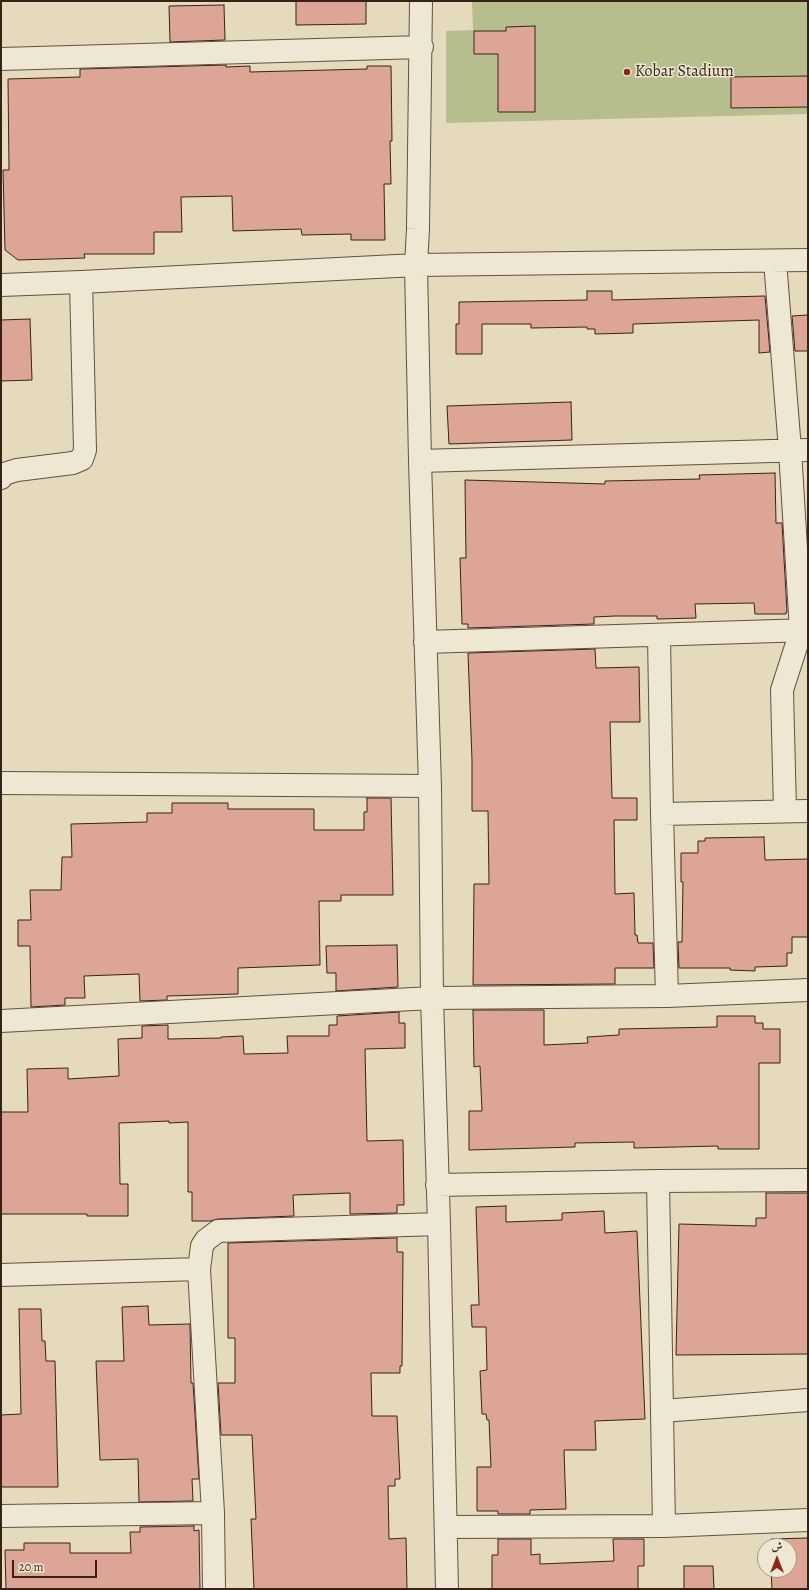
<!DOCTYPE html>
<html>
<head>
<meta charset="utf-8">
<style>
	body { margin:0 }
	#map { position:relative; width:809px; height:1590px; overflow:hidden; background:#e5dabc; font-family:Alegreya,Amiri,serif }
	canvas { display:block }
	.frame { position:absolute; inset:0; border:2px solid #37221a; pointer-events:none }
	.north { position:absolute; left:757px; top:1538px; width:40px; height:40px; box-sizing:border-box; background:#eee7d3; border:1px solid #a59889; border-radius:50%; rotate:0deg; font-size:11px; font-weight:700; line-height:16px; text-align:center; color:#37221a }
	.north::after { content:''; display:block; margin:auto; width:14px; height:18px; background:#8f2418; clip-path:polygon(50% 0,100% 100%,50% 72%,0 100%) }
	.scale { position:absolute; left:12px; top:1560px; width:85px; height:18px; box-sizing:border-box; border:2px solid #37221a; border-top:0; padding-left:5px; font-size:12px; line-height:14px; white-space:nowrap; color:#37221a; -webkit-text-stroke:3px #eee7d3; paint-order:stroke }
</style>
</head>
<body>
<div id="map">
<canvas width="809" height="1590"></canvas>
<div class="frame"></div>
<div class="north">ش</div>
<div class="scale">20 m</div>
</div>
<script>
const c = document.querySelector('canvas').getContext('2d');
c.lineJoin = 'round';
function paint(path, color) { c.fillStyle = color; c.fill(path, 'evenodd'); }
const toPath = rows => new Path2D(rows.map(r => 'M' + r).join(''));
function stroke(path, color, width, dash) { c.strokeStyle = color; c.lineWidth = width; c.lineCap = dash ? 'butt' : 'round'; c.setLineDash(dash || []); c.stroke(path); }
function label(font, color, halo, rows, align = 'center') {
  c.font = font + ' Alegreya,serif'; c.lineWidth = 3; c.setLineDash([]); c.textBaseline = 'middle'; c.strokeStyle = halo; c.fillStyle = color; for (const [text, x, y, turn = 0] of rows) {
    c.save(); c.translate(x, y); c.rotate((+turn || 0) * Math.PI / 180); c.textAlign = isNaN(turn) ? turn : align; if (halo) c.strokeText(text, 0, 0); c.fillText(text, 0, 0); c.restore();
  }
}
const green = toPath([
	[472,1,808,1,808,114,446,123,446,31,473,30]
]);
const building = toPath([
	[296,1,366,1,366,24,296,25,296,1],
	[224,5,225,40,170,42,169,6,224,5],
	[535,26,535,112,498,112,498,54,474,54,474,31,506,31,506,27,535,26],
	[226,65,226,67,250,66,250,72,367,69,367,66,391,66,392,141,390,141,391,184,384,184,385,240,351,240,351,234,302,235,301,229,233,231,232,196,181,197,182,232,154,232,154,254,84,254,85,258,18,260,5,250,3,170,9,170,8,79,80,77,80,69,226,65],
	[808,76,808,107,731,108,731,77,808,76],
	[587,291,612,291,612,300,765,296,770,352,759,353,759,320,633,324,633,333,595,334,595,329,587,329,587,327,531,328,531,324,482,324,482,354,456,354,456,324,459,324,459,302,587,300,587,291],
	[808,315,808,351,795,351,792,316,808,315],
	[30,319,32,380,1,381,1,320,30,319],
	[571,402,572,440,449,444,447,406,571,402],
	[775,473,776,523,782,523,787,612,786,612,786,614,755,614,754,603,695,604,696,618,657,619,657,616,615,616,594,617,594,624,468,628,468,624,462,624,460,558,466,558,465,480,605,484,605,481,700,479,699,475,775,473],
	[595,649,596,668,639,667,640,722,610,722,612,798,637,798,637,820,614,820,615,894,634,893,635,935,637,935,638,943,653,943,654,968,615,968,615,984,473,985,474,884,489,884,488,811,472,811,472,760,468,653,595,649],
	[367,798,391,798,393,895,341,895,341,901,319,901,320,965,238,968,238,994,167,996,167,1000,140,1001,139,974,84,976,85,998,65,998,65,1005,31,1007,30,946,18,946,18,920,31,920,30,890,61,890,62,857,72,857,71,824,147,822,147,813,172,813,172,803,228,803,228,809,314,809,314,830,364,830,364,812,367,812,367,798],
	[764,837,765,860,808,859,808,937,792,937,792,953,787,953,787,966,755,967,755,971,730,970,730,968,679,968,678,942,682,942,683,882,681,882,681,853,698,853,698,841,705,841,705,838,764,837],
	[397,945,398,987,336,991,336,973,327,973,326,946,397,945],
	[473,1010,544,1010,544,1045,588,1043,587,1037,619,1035,619,1029,717,1027,717,1016,755,1016,755,1023,763,1023,763,1029,780,1029,780,1063,759,1063,759,1149,718,1149,718,1146,634,1148,634,1142,575,1143,575,1147,469,1150,469,1111,482,1111,480,1066,474,1067,473,1010],
	[399,1012,399,1023,405,1023,405,1048,365,1049,367,1141,403,1140,404,1205,397,1205,397,1213,350,1214,350,1193,293,1195,294,1216,218,1219,210,1221,192,1221,192,1192,188,1192,188,1122,169,1123,169,1121,119,1123,120,1184,128,1184,128,1216,87,1216,87,1214,1,1214,1,1112,28,1112,27,1069,68,1068,68,1079,119,1076,118,1039,142,1038,142,1026,168,1025,168,1039,221,1038,221,1037,243,1036,244,1054,288,1053,287,1036,329,1036,329,1025,337,1025,337,1016,399,1012],
	[766,1193,808,1193,808,1354,676,1355,679,1224,756,1226,756,1218,766,1218,766,1193],
	[506,1206,506,1222,562,1220,562,1213,604,1211,605,1233,637,1231,645,1419,595,1421,596,1450,564,1450,566,1509,530,1510,530,1514,498,1514,498,1511,477,1511,477,1467,491,1467,489,1420,487,1420,486,1414,482,1414,480,1371,487,1370,486,1327,472,1327,471,1305,479,1305,476,1207,506,1206],
	[397,1238,397,1252,403,1252,402,1366,400,1366,400,1373,371,1373,372,1416,397,1416,400,1479,395,1479,395,1486,388,1486,389,1539,406,1538,407,1589,254,1589,251,1519,256,1519,252,1435,221,1435,218,1383,235,1383,235,1338,228,1338,228,1243,397,1238],
	[148,1306,149,1325,190,1324,191,1383,193,1383,199,1479,192,1479,193,1501,139,1502,138,1459,100,1460,96,1361,124,1361,122,1307,148,1306],
	[19,1309,41,1309,42,1341,45,1341,46,1361,55,1361,58,1487,1,1487,1,1415,21,1414,19,1309],
	[194,1526,194,1531,199,1530,200,1589,6,1589,5,1550,24,1550,24,1543,70,1543,70,1553,131,1553,130,1532,140,1532,140,1527,194,1526],
	[808,1538,808,1589,772,1589,771,1570,789,1570,789,1546,771,1546,771,1539,808,1538],
	[498,1539,531,1539,531,1555,540,1554,540,1564,614,1561,613,1539,644,1539,644,1566,638,1566,638,1589,492,1589,492,1555,498,1555,498,1539],
	[684,1566,713,1566,714,1589,684,1589,684,1566]
]);
const minor = toPath([
	[421,1,418,229,416,265,420,461,430,786,432,998,439,1224,447,1589],
	[1,59,422,47],
	[775,261,790,450,801,631,782,690,785,811],
	[1,285,81,282,416,265,808,260],
	[420,461,808,450],
	[1,478,4,474,17,470,73,463,82,459,85,450,81,282],
	[659,636,662,814,667,996],
	[425,642,808,630],
	[1,783,430,786],
	[662,814,808,811],
	[1,1021,432,998,667,996,808,990],
	[658,1181,664,1526],
	[437,1185,658,1181,808,1180],
	[1,1275,199,1269],
	[662,1411,808,1400],
	[1,1516,213,1513],
	[446,1527,664,1526,808,1520],
	[214,1589,213,1513,199,1269,202,1246,206,1240,218,1231,439,1224]
]);
const markers = [
	[627,72,4,"#8f2418"]
];
const poiNames = [
	["Kobar Stadium",635,72]
];
paint(green, '#b7be8e');
paint(building, '#dca595');
stroke(building, '#37221a', 1);
stroke(minor, '#625042', 24);
stroke(minor, '#eee7d3', 22);
for (const [x, y, r, color] of markers) { const dot = new Path2D(); dot.arc(x, y, r, 0, 2 * Math.PI); c.fillStyle = color; c.fill(dot); stroke(dot, '#eee7d3', 1.5); }
label('16px', '#37221a', '#eee7d3', poiNames, 'left');
</script>
</body>
</html>
